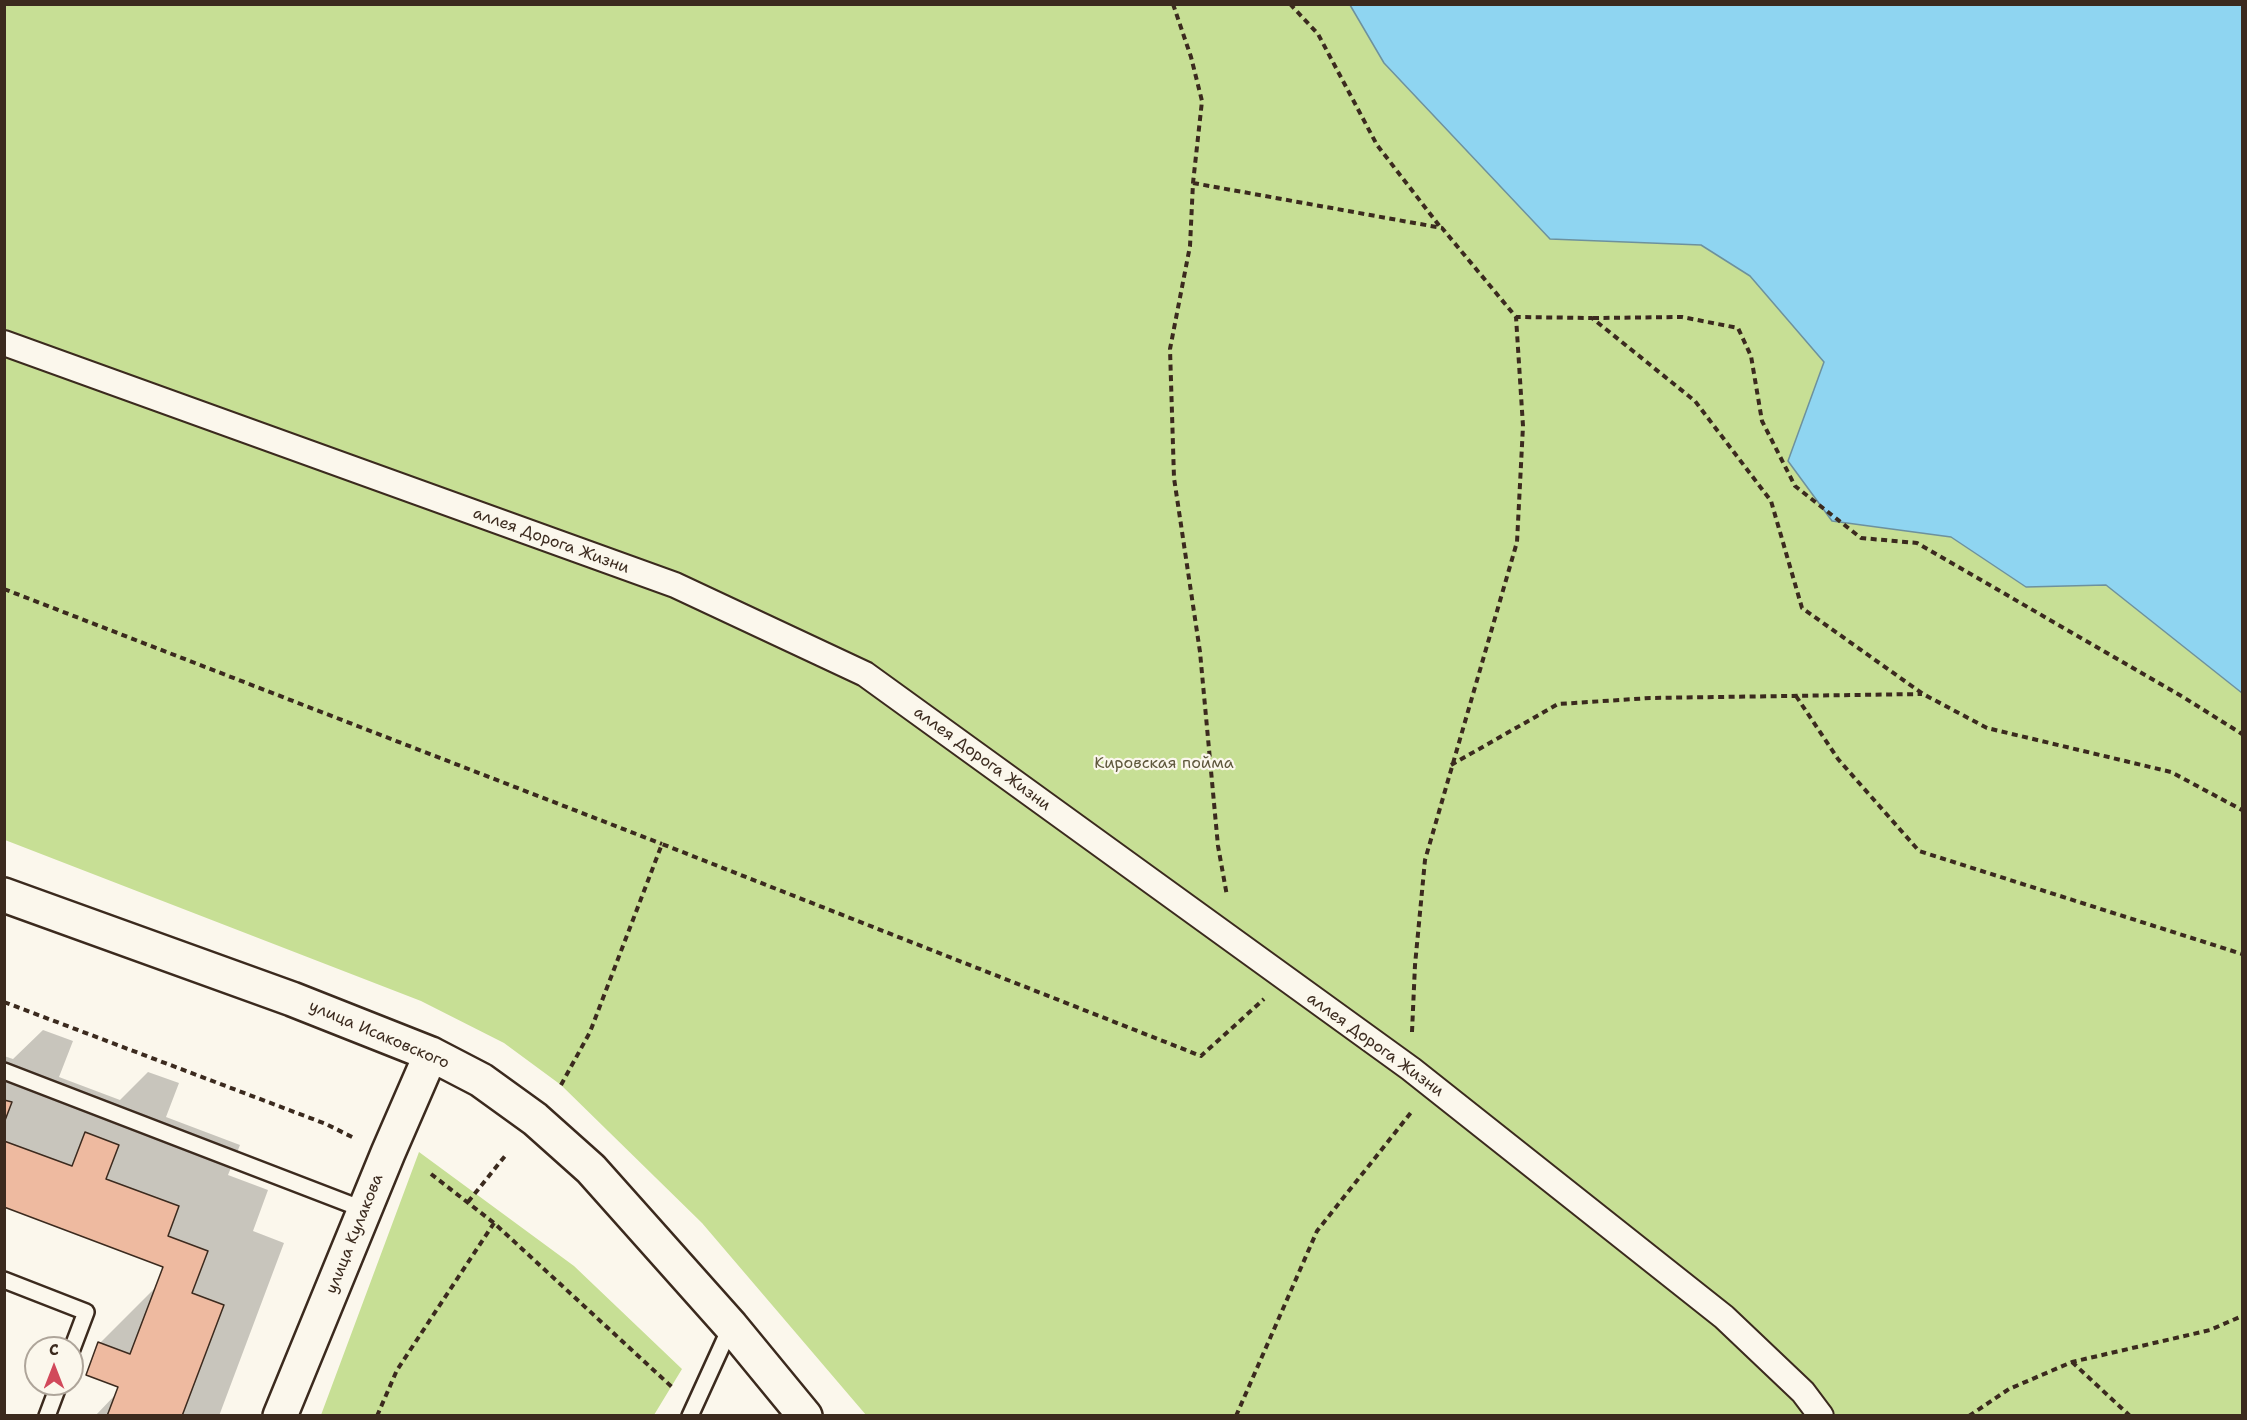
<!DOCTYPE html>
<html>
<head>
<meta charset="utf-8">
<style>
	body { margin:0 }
	#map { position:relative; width:2247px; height:1420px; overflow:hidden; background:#fbf7ec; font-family:"Shantell Sans",sans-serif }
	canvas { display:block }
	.frame { position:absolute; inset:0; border:6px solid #3b2a1e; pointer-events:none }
	.north { position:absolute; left:24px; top:1336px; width:60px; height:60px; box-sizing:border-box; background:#fbf7ec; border:2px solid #aea59a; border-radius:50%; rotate:0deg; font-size:16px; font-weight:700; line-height:24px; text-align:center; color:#3b2a1e }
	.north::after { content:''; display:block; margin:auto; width:21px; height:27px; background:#d1495b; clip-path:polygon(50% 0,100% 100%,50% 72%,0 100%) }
</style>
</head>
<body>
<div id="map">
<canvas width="2247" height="1420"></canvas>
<div class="frame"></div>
<div class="north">С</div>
</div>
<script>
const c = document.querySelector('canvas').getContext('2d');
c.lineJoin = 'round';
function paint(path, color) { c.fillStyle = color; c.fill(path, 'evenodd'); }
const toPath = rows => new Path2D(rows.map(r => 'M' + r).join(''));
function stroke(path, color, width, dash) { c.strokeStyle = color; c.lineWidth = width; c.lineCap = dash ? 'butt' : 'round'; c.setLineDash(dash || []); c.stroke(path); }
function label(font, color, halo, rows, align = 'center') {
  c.font = font + ' "Shantell Sans",sans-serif'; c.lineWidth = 4.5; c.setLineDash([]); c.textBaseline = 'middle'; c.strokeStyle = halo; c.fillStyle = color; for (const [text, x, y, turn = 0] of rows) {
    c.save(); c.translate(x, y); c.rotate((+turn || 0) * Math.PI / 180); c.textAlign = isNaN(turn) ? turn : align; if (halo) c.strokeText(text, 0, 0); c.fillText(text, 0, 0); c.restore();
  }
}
const green = toPath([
	[4,5,1350,5,1384,63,1550,239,1701,245,1750,276,1825,362,1788,461,1832,521,1951,537,2026,587,2106,585,2242,693,2242,1415,866,1415,702,1223,561,1085,504,1043,421,1001,5,840],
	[419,1152,574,1266,682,1369,654,1415,321,1415]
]);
const water = toPath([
	[1350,5,2242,5,2242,693,2106,585,2026,587,1951,537,1832,521,1788,461,1824,362,1750,276,1701,245,1550,239,1384,63,1350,5]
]);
const shadow = toPath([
	[43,1030,73,1041,59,1077,120,1100,148,1072,179,1083,166,1117,240,1145,228,1175,268,1190,253,1231,284,1243,219,1416,95,1416,117,1393,120,1386,100,1343,158,1285,165,1266,4,1205,4,1056,13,1059]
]);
const building = toPath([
	[4,1100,12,1102,4,1123,4,1100],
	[85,1132,119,1145,106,1179,179,1206,168,1236,208,1251,192,1293,224,1305,182,1416,107,1416,118,1387,86,1375,98,1342,130,1354,163,1267,4,1207,4,1141,72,1166,85,1132]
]);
const path = toPath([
	[1173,4,1191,57,1202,101,1193,183,1190,246,1170,349,1174,478,1200,652,1218,846,1227,896],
	[1290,4,1318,34,1377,145,1441,228],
	[1193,183,1442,228,1516,317,1592,318,1695,401,1771,501,1802,608,1923,694,1987,728,2171,772,2242,810],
	[1593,318,1682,317,1738,328,1751,356,1762,421,1795,486,1861,538,1917,543,2183,697,2242,734],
	[4,589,662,844],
	[1796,696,1838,759,1919,851,2242,954],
	[1451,765,1558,704,1650,698,1922,694],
	[4,1002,326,1124,356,1139],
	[1412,1032,1415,965,1425,860,1517,542,1523,426,1516,317],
	[561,1085,590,1032,662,844,1201,1056,1264,999],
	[431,1174,494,1223,673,1388],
	[468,1202,505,1156],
	[2072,1362,2130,1416],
	[377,1416,397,1370,494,1223],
	[1236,1416,1317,1231,1413,1110],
	[1969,1416,2009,1389,2072,1362,2210,1330,2242,1316]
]);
const service = toPath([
	[4,1071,365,1210],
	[4,1280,86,1312,72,1349],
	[47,1416,59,1384],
	[690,1416,731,1326]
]);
const pedestrian = toPath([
	[4,343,675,585,865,674,1411,1069,1724,1317,1803,1392,1821,1416]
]);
const tertiary = toPath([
	[4,895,292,999,431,1054,481,1080,535,1119,591,1169,731,1326,805,1416],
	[280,1416,388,1153,431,1054]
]);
const streetNames = [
	["аллея Дорога Жизни",551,541,20],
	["аллея Дорога Жизни",982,759,36],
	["улица Исаковского",379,1035,23],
	["аллея Дорога Жизни",1375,1045,36],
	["улица Кулакова",355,1234,-68]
];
const parkNames = [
	["Кировская пойма",1164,764]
];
paint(green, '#c7df95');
paint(water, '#8fd5f1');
stroke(water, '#6d919d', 1.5);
paint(shadow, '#0003');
paint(building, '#eebaa0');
stroke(building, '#3b2a1e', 1.5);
stroke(service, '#3b2a1e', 20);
stroke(pedestrian, '#3b2a1e', 28);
stroke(tertiary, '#3b2a1e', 38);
stroke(path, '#3b2a1e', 4, [6, 4.5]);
stroke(service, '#fbf7ec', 15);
stroke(pedestrian, '#fbf7ec', 24);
stroke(tertiary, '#fbf7ec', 33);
label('16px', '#3b2a1e', '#fbf7ec', streetNames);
label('16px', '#5e573c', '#fbf7ec', parkNames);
</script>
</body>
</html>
